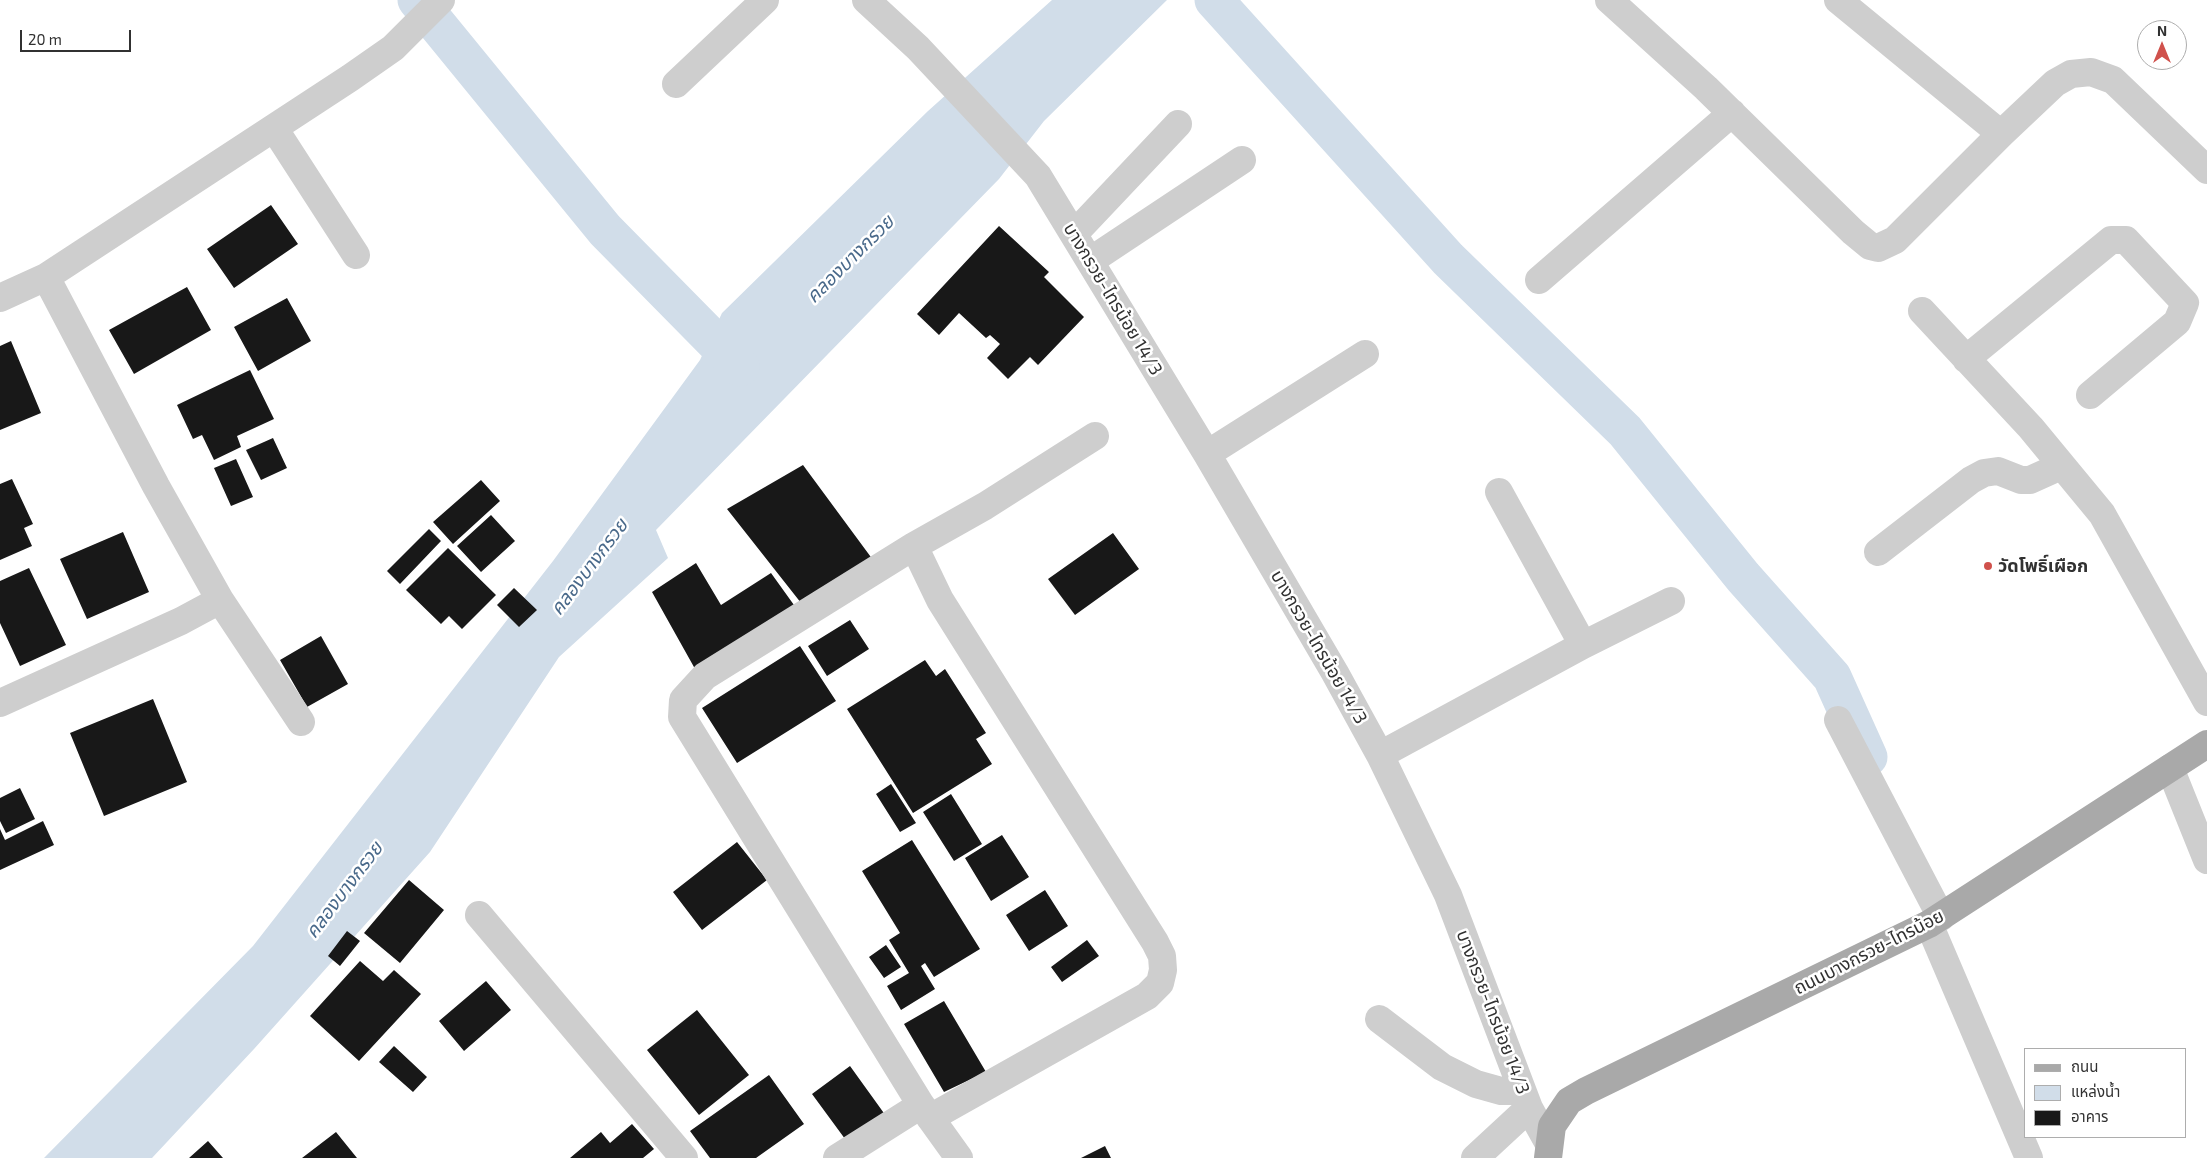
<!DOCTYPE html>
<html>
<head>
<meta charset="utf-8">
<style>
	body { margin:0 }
	#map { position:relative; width:2207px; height:1158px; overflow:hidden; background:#fff; font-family:"Exo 2","Noto Sans Thai",sans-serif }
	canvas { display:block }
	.legend { position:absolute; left:2024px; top:1048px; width:162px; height:90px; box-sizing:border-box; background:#fff; border:1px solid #adadad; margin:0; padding:6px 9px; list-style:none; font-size:15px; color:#313131 }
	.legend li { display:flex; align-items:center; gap:10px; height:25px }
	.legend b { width:25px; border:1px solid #adadad }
	.north { position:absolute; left:2137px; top:20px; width:50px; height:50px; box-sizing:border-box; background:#fff; border:1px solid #adadad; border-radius:50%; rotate:0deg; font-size:14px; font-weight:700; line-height:20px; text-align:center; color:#313131 }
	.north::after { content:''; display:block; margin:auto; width:18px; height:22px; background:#d0514c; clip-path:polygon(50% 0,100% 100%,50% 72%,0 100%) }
	.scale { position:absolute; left:20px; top:30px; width:111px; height:22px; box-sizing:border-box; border:2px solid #313131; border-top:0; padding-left:6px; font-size:15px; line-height:18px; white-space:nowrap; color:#313131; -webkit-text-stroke:4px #fff; paint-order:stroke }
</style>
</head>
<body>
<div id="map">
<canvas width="2207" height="1158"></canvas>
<ul class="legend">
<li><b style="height:6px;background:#a9a9a9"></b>ถนน</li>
<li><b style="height:14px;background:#d1dde9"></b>แหล่งน้ำ</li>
<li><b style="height:14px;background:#181818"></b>อาคาร</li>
</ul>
<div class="north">N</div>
<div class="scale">20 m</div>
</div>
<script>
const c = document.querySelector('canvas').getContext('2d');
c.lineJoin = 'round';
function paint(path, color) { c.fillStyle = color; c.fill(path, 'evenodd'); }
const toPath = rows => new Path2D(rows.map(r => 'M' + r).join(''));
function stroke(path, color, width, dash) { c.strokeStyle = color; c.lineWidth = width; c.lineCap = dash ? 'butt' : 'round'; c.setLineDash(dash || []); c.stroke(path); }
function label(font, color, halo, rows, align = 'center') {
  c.font = font + ' "Exo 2","Noto Sans Thai",sans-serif'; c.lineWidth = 5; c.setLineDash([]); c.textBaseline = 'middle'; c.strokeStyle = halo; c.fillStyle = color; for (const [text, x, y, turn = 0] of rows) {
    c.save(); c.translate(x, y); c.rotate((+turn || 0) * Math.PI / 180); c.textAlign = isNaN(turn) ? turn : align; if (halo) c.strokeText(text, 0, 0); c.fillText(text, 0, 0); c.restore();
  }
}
const water = toPath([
	[1052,0,1167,0,1044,121,999,179,656,530,668,558,559,657,430,852,254,1049,152,1158,44,1158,253,946,553,561,700,360,722,313,928,111]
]);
const canal = toPath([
	[417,0,605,230,740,367],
	[1214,0,1448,259,1625,431,1743,577,1832,677,1868,757]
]);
const building = toPath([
	[271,205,298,244,234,288,207,249],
	[999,226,1049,272,1044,277,1084,317,1038,365,1030,357,1008,379,987,358,1000,344,990,335,986,338,959,313,939,335,917,314],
	[187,287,211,330,134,374,109,330],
	[287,298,311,341,258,371,234,327],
	[11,341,41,413,0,430,0,346],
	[250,370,274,419,237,436,241,447,214,460,202,435,193,439,177,405],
	[273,438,287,468,261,480,246,450],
	[236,459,253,497,231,506,214,468],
	[803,465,876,564,805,608,727,509],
	[12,479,33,524,24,528,32,546,0,560,0,484],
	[481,480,500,501,453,544,433,522],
	[491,515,515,541,481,572,457,546],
	[429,529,441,541,400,584,387,571],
	[123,532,149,592,87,619,60,559],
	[1113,533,1139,569,1075,615,1048,579],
	[448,548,496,595,462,629,449,616,441,624,406,590],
	[696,563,721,605,771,573,799,612,699,676,652,592],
	[29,568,66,645,20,666,0,623,0,581],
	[514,588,537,610,519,627,497,605],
	[850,620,869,649,827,676,808,646],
	[321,636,348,684,307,707,280,660],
	[800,646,836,701,737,763,702,708],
	[925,660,936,676,945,669,986,733,976,739,992,764,913,813,847,709],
	[153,699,187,782,104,816,70,733],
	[891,784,916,823,900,832,876,794],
	[20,788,35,819,6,833,0,821,0,798],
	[951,794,982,844,954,861,923,812],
	[43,821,54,845,0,870,0,829,5,840],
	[1002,835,1029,877,991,901,965,858],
	[912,840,980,949,934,977,925,963,921,966,935,989,901,1010,887,986,909,973,889,940,900,933,862,871],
	[737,842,767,880,702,930,673,892],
	[409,880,444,910,400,963,364,933],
	[1045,890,1068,926,1029,951,1006,915],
	[347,931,360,941,340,966,328,956],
	[1087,940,1099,956,1062,982,1051,967],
	[886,945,901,967,884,978,869,957],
	[360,961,383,981,394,970,421,994,359,1061,310,1016],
	[486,981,511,1010,464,1051,439,1021],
	[944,1001,986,1072,944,1092,904,1024],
	[697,1010,749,1075,699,1115,647,1050],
	[394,1046,427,1077,413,1092,379,1062],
	[850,1066,886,1116,848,1143,812,1094],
	[769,1075,804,1124,756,1158,710,1158,690,1131],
	[632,1124,654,1149,643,1158,570,1158,601,1132,610,1143],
	[336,1132,357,1158,302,1158],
	[208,1141,223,1158,189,1158],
	[1105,1146,1111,1158,1081,1158]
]);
const minor = toPath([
	[866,0,918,48,1038,176,1207,454,1335,673,1380,755,1448,895,1529,1108,1549,1144],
	[1609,0,1706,88,1853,232,1870,246,1878,248,1895,240,2001,134,2055,83,2071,74,2091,72,2113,80,2207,170],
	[1838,0,2001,134],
	[676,84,765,0],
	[274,128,356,255],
	[1074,234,1178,124],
	[1090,261,1242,160],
	[1539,280,1732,113],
	[0,298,46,277,350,78,393,48,441,0],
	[1922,311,2031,428,2102,514,2207,702],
	[1966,359,2111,240,2126,240,2185,303,2177,322,2090,395],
	[1207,454,1365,354],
	[1499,492,1583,645],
	[914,546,705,676,683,700,682,717,921,1105,959,1158],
	[1878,552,1971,480,1984,473,1998,471,2021,480,2030,480,2061,466],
	[220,600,301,722],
	[0,703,181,621,220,600,156,486,46,277],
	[1838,720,1941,917],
	[1380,755,1583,645,1671,601],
	[2170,768,2207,860],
	[479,915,684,1158],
	[1929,924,2029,1158],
	[1379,1019,1442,1067,1476,1084,1501,1091,1522,1091],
	[930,1118,1147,996,1160,983,1163,970,1162,956,1155,942,940,600,914,546,985,506,1095,436],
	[837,1158,921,1105],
	[1475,1158,1529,1108]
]);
const major = toPath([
	[1548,1158,1552,1126,1569,1101,1586,1091,1929,924,2207,744]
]);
const markers = [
	[1988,566,5,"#d0514c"]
];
const streetNames = [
	["บางกรวย-ไทรน้อย 14/3",1113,299,59],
	["บางกรวย-ไทรน้อย 14/3",1319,647,60],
	["ถนนบางกรวย-ไทรน้อย",1869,952,-27],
	["บางกรวย-ไทรน้อย 14/3",1493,1012,69]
];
const poiNames = [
	["วัดโพธิ์เผือก",1998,566]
];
const waterNames = [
	["คลองบางกรวย",850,259,-45],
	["คลองบางกรวย",589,567,-53],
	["คลองบางกรวย",344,890,-53]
];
paint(water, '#d1dde9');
stroke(canal, '#d1dde9', 39);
paint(building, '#181818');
stroke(minor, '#cecece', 28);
stroke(major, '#a9a9a9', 28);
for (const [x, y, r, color] of markers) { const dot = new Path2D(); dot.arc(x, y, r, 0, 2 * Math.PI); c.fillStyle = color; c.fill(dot); stroke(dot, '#fff', 2); }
label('18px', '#313131', '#fff', streetNames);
label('bold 18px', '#313131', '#fff', poiNames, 'left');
label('italic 19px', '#49698a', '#fff', waterNames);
</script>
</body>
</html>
